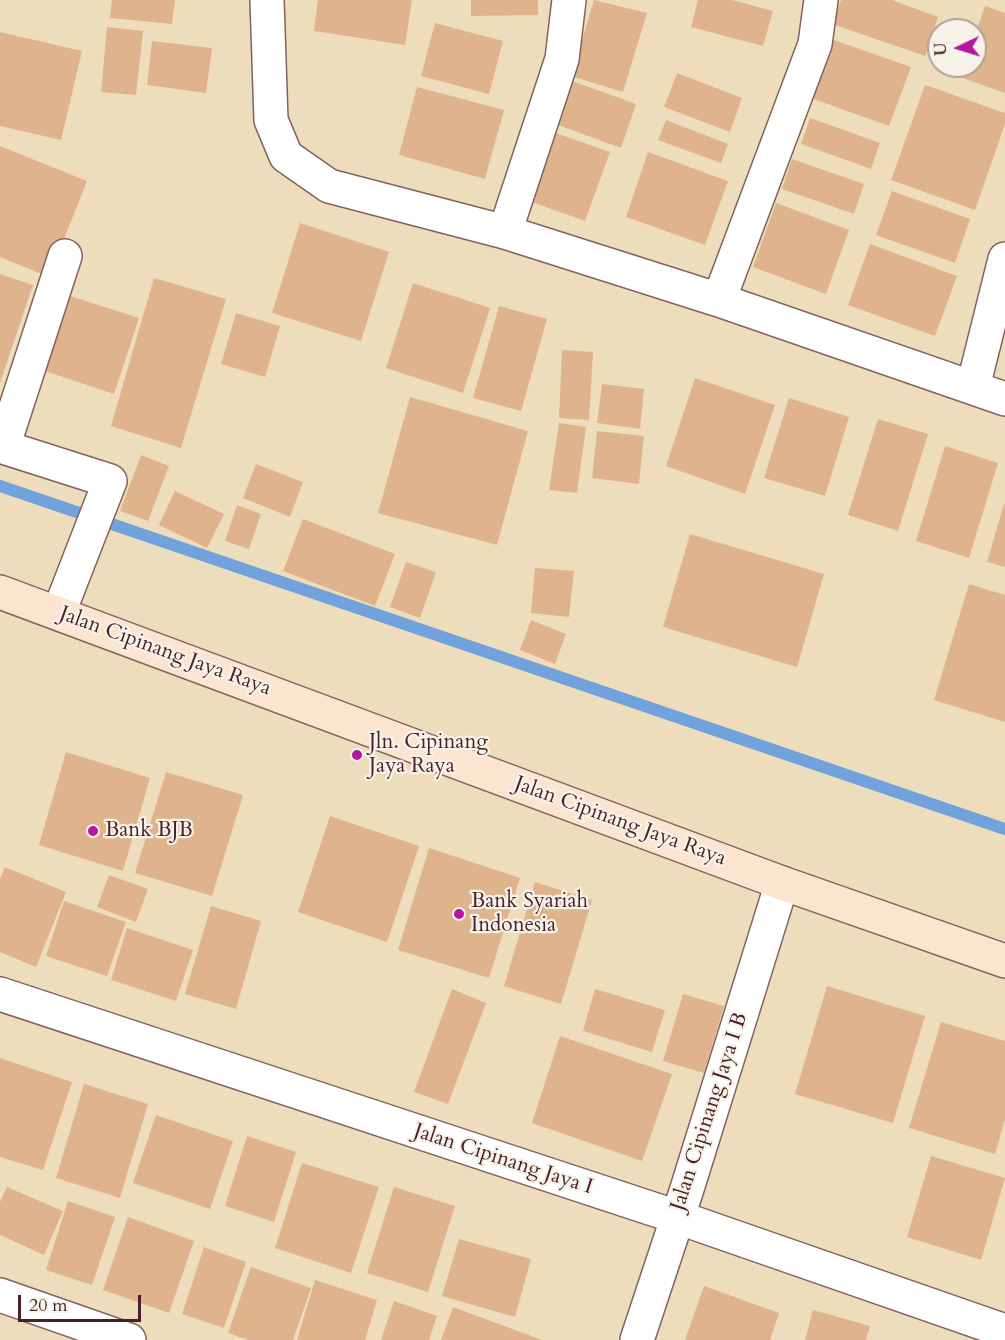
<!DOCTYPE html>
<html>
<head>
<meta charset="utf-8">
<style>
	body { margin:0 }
	#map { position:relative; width:1005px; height:1340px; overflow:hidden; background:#eeddbc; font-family:Cardo,serif }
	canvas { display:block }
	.north { position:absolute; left:927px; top:18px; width:60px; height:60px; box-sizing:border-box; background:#f7f3e8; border:2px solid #b29e9c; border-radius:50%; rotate:266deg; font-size:16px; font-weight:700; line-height:24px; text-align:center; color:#4a1f2b }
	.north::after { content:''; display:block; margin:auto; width:21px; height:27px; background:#b5179e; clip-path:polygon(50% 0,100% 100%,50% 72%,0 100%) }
	.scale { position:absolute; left:18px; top:1295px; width:123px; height:27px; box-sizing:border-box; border:3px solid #4a1f2b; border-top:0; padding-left:8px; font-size:18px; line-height:21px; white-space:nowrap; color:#4a1f2b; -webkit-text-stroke:4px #f7f3e8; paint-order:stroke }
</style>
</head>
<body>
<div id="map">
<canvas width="1005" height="1340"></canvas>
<div class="north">U</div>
<div class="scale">20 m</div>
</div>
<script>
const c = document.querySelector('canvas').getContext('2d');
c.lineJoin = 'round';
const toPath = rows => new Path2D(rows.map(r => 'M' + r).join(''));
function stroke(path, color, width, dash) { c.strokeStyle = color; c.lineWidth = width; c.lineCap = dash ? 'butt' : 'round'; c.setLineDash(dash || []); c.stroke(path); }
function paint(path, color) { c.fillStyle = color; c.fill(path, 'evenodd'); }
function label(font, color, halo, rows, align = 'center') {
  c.font = font + ' Cardo,serif'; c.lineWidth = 4.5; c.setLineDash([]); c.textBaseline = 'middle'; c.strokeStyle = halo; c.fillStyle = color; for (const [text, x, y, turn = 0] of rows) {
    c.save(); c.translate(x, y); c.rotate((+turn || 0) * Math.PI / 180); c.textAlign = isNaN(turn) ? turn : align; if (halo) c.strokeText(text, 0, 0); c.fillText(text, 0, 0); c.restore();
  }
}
const stream = toPath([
	[0,486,1005,829]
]);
const building = toPath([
	[112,0,175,0,172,24,110,18],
	[318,0,412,0,405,45,314,31],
	[471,0,538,0,538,15,471,16],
	[594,0,647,13,623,92,571,76],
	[698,0,732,0,773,11,763,46,691,27],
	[841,0,892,0,938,17,925,56,832,24],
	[985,6,1005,13,1005,93,960,77,964,66,975,66,975,35],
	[435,23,503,41,489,94,421,76],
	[107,27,143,31,136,95,101,92],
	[0,32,82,51,61,140,0,126],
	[831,39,911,67,889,126,811,98],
	[152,41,212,48,206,93,147,85],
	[677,73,742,98,730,132,664,107],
	[572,81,636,104,621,148,558,125],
	[925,85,1005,113,1005,124,975,210,891,180],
	[417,87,504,110,485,179,399,155],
	[810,118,880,143,871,169,801,144],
	[666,120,728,144,721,163,658,140],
	[553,132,610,152,585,221,529,201],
	[0,146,87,181,49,277,0,257],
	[648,152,728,181,705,245,626,217],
	[792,159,864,184,854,214,782,189],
	[892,191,970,219,955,263,876,235],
	[776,203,849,230,826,294,753,267],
	[300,223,389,252,361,341,272,313],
	[870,244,957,276,935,336,848,305],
	[0,274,33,285,0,383],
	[154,278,226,299,181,448,111,426],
	[413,283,490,308,463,393,386,368],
	[64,294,139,318,114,394,39,369],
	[499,306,547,319,521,411,473,398],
	[236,313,280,326,265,377,221,364],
	[562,350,593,352,589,420,559,418],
	[695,378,775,405,745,494,666,466],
	[602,384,644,389,640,429,597,423],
	[410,397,528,431,497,545,378,513],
	[789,398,849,417,825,496,764,478],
	[878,419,928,434,898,531,848,515],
	[559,423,586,427,577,493,549,490],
	[597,431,644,436,639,484,592,478],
	[945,446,998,463,969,558,916,541],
	[141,455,169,466,148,521,120,511],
	[256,464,303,482,290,517,243,498],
	[175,491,224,514,207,548,159,525],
	[1004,504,1005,504,1005,567,987,562],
	[237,505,261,514,249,549,225,541],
	[303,519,395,554,375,606,283,571],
	[690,534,824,574,797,667,663,627],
	[406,562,436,572,420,618,390,607],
	[535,568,574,571,569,617,531,613],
	[969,584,1005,595,1005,722,934,700],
	[531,620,566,634,555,664,520,650],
	[66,752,150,778,123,871,39,845],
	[166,772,243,795,212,896,135,873],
	[330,816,419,846,387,942,298,912],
	[429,848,520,878,489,978,398,950],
	[5,867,66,892,36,967,0,952,0,879],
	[109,875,148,889,136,922,97,907],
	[535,882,592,900,561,1004,504,986],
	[64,901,126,922,107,976,46,956],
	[211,906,261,921,236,1009,185,994],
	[127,928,193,950,176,1001,111,980],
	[827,986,925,1016,893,1123,795,1094],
	[452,989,486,1003,448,1104,414,1092],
	[595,989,665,1010,652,1052,583,1031],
	[683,994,724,1006,704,1073,663,1061],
	[941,1022,1005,1041,1005,1119,995,1154,909,1128],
	[560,1036,672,1074,642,1161,532,1123],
	[0,1058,72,1082,43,1170,0,1157],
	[84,1084,148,1104,120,1198,56,1178],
	[156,1115,233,1141,210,1209,133,1183],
	[247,1136,296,1152,274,1222,225,1206],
	[931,1156,1005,1178,981,1260,907,1237],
	[302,1163,379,1187,351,1273,275,1248],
	[7,1187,63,1211,44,1255,0,1235,0,1202],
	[394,1187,455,1206,428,1292,367,1273],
	[68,1201,115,1217,92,1285,46,1270],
	[128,1217,194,1241,169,1313,103,1290],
	[459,1239,531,1259,515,1317,442,1296],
	[204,1247,246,1262,224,1328,182,1314],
	[251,1267,311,1288,293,1340,248,1340,228,1333],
	[315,1280,377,1300,365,1340,297,1340],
	[704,1286,779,1313,770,1340,685,1340],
	[394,1301,437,1316,429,1340,381,1340],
	[453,1307,542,1340,441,1340],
	[813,1310,870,1326,866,1340,805,1340]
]);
const minor = toPath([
	[267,0,271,120,286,156,329,186,505,232,719,300,1005,399],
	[505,232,562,59,569,0],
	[719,300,815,44,821,0],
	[973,387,1005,259],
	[0,446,110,481,59,612],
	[3,447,65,256],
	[0,994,677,1217,1005,1331],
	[0,1295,129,1340],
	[637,1340,686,1192,782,883]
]);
const secondary = toPath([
	[0,592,782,883,1005,961]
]);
const markers = [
	[357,755,6,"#b5179e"],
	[93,831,6,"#b5179e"],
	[459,914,6,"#b5179e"]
];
const streetNames = [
	["Jalan Cipinang Jaya Raya",165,652,20],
	["Jalan Cipinang Jaya Raya",620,822,20],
	["Jalan Cipinang Jaya I B",710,1112,-72],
	["Jalan Cipinang Jaya I",503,1160,18]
];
const poiNames = [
	["Jln. Cipinang",369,743],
	["Jaya Raya",369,767],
	["Bank BJB",105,831],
	["Bank Syariah",471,902],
	["Indonesia",471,926]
];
stroke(stream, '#71a2dc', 12);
paint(building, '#dfb48c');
stroke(minor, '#83625e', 36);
stroke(secondary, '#83625e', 36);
stroke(minor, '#fff', 33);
stroke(secondary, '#fce5d0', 33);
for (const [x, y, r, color] of markers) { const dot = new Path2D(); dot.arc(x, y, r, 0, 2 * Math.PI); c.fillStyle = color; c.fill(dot); stroke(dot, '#f7f3e8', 2); }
label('21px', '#4a1f2b', '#f7f3e8', streetNames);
label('21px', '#4a1f2b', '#f7f3e8', poiNames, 'left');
</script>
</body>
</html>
